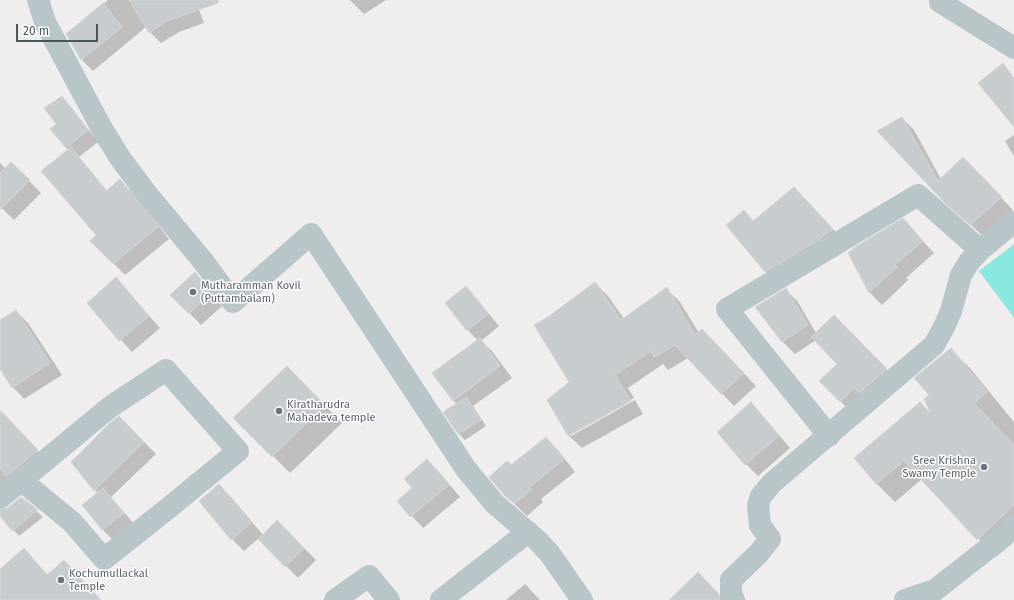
<!DOCTYPE html>
<html>
<head>
<meta charset="utf-8">
<style>
	body { margin:0 }
	#map { position:relative; width:1014px; height:600px; overflow:hidden; background:#efeded; font-family:"Fira Sans",sans-serif }
	canvas { display:block }
	.scale { position:absolute; left:16px; top:24px; width:82px; height:18px; box-sizing:border-box; border:2px solid #465659; border-top:0; padding-left:5px; font-size:12px; line-height:14px; white-space:nowrap; color:#465659; -webkit-text-stroke:3px #fff; paint-order:stroke }
</style>
</head>
<body>
<div id="map">
<canvas width="1014" height="600"></canvas>
<div class="scale">20 m</div>
</div>
<script>
const c = document.querySelector('canvas').getContext('2d');
c.lineJoin = 'round';
function paint(path, color) { c.fillStyle = color; c.fill(path, 'evenodd'); }
const toPath = rows => new Path2D(rows.map(r => 'M' + r).join(''));
function stroke(path, color, width, dash) { c.strokeStyle = color; c.lineWidth = width; c.lineCap = dash ? 'butt' : 'round'; c.setLineDash(dash || []); c.stroke(path); }
function label(font, color, halo, rows, align = 'center') {
  c.font = font + ' "Fira Sans",sans-serif'; c.lineWidth = 3; c.setLineDash([]); c.textBaseline = 'middle'; c.strokeStyle = halo; c.fillStyle = color; for (const [text, x, y, turn = 0] of rows) {
    c.save(); c.translate(x, y); c.rotate((+turn || 0) * Math.PI / 180); c.textAlign = isNaN(turn) ? turn : align; if (halo) c.strokeText(text, 0, 0); c.fillText(text, 0, 0); c.restore();
  }
}
const water = toPath([
	[1014,244,1014,318,979,271]
]);
const shadow = toPath([
	[108,0,195,0,204,23,179,32,161,43,150,32,146,27,93,71,82,60,67,34],
	[350,0,386,0,364,14],
	[61,97,72,108,98,142,79,157,108,192,120,181,132,192,169,239,125,275,92,241,98,235,69,150,66,148,57,124],
	[902,118,914,130,941,179,975,171,1013,210,983,236,946,202],
	[1014,135,1014,156,1005,141],
	[0,163,6,169,11,163,41,193,14,220,0,206],
	[806,200,844,241,778,283,766,271,744,211,754,222],
	[903,220,934,253,906,278,908,280,882,305,870,293,849,253],
	[195,273,207,285,222,306,201,325,172,295],
	[116,279,160,328,132,352,88,303],
	[595,283,608,296,624,319,667,289,680,302,699,333,715,343,756,386,734,406,688,358,668,370,663,364,628,388,634,398,571,433,571,436,635,400,643,414,582,448,569,436,548,400,570,383,548,318],
	[466,287,477,299,499,326,481,341,492,351,512,378,473,406,486,426,465,440,459,434,445,412,457,404,453,400,478,341,468,330],
	[786,290,798,302,816,333,833,316,898,381,853,414,821,381,838,364,816,340,795,354,783,342,757,307],
	[16,311,28,323,62,375,24,399,13,387,0,368,0,321],
	[950,349,969,367,1014,422,1014,541,996,557,922,479,895,502,877,484,856,458,934,417,930,396],
	[304,384,342,423,290,473,235,418],
	[751,404,763,416,790,448,758,476,746,464],
	[119,417,156,454,111,497,135,525,115,542,103,530,83,505,98,493,95,490],
	[0,420,16,428,49,463,0,506],
	[546,438,558,450,575,472,541,499,543,502,527,516,505,495,511,466],
	[427,460,439,472,460,497,423,528,398,501,413,488],
	[219,485,231,497,263,535,277,521,316,560,298,578,259,538,244,551,232,539],
	[21,498,43,517,19,536,0,515,0,511,9,508],
	[24,550,48,575,64,562,101,600,0,600,0,570],
	[525,584,540,600,506,600],
	[710,585,724,600,672,600]
]);
const building = toPath([
	[129,0,218,0,218,3,167,21,149,33,129,0],
	[103,3,122,27,81,60,66,34,103,3],
	[1003,63,1014,78,1014,127,978,83,1003,63],
	[62,96,88,130,66,148,50,129,56,124,44,108,62,96],
	[902,117,938,181,963,157,1002,197,970,225,945,203,877,131,902,117],
	[71,147,106,191,120,179,158,227,113,264,90,241,96,235,41,171,71,147],
	[11,162,30,180,0,210,0,173,11,162],
	[794,187,833,229,817,241,765,272,726,225,744,210,753,221,794,187],
	[903,218,923,241,895,265,897,267,869,293,848,253,855,247,903,218],
	[195,272,211,293,189,314,170,295,195,272],
	[116,277,149,316,119,341,87,303,116,277],
	[595,282,621,320,667,287,695,335,702,329,744,373,721,394,675,345,654,357,651,351,615,375,631,401,568,436,547,400,569,382,534,325,548,317,595,282],
	[466,286,488,314,467,331,445,303,466,286],
	[786,288,808,325,782,342,755,307,786,288],
	[16,310,50,363,12,388,0,369,0,320,16,310],
	[834,315,887,369,859,393,854,388,840,402,819,381,837,364,811,337,834,315],
	[480,338,500,366,453,401,432,373,480,338],
	[951,348,987,392,974,403,1014,445,1014,505,977,540,904,461,876,484,854,458,920,402,931,414,924,399,929,395,914,378,951,348],
	[287,366,325,405,272,457,233,418,287,366],
	[466,397,481,420,458,434,443,412,466,397],
	[751,402,779,436,745,465,717,432,751,402],
	[0,410,38,450,7,476,0,469,0,410],
	[119,416,144,442,94,491,71,462,110,423,119,416],
	[546,437,564,459,530,487,532,489,515,504,504,495,489,477,507,461,511,465,546,437],
	[427,459,449,485,410,517,397,501,412,488,404,479,427,459],
	[219,484,251,523,231,540,199,501,219,484],
	[103,488,124,513,102,530,82,505,103,488],
	[21,497,38,510,12,531,0,516,0,510,8,508,21,497],
	[277,520,304,548,285,567,258,539,277,520],
	[24,548,47,575,64,560,101,600,0,600,0,569,24,548],
	[698,572,718,593,720,600,669,600,698,572]
]);
const minor = toPath([
	[38,0,45,22,101,127,120,158,147,194,203,261,233,302,311,234,466,469,495,504,537,540,550,554,582,600],
	[940,2,1014,48],
	[829,436,727,309,918,195,980,250],
	[0,498,110,407,166,370,238,451,166,510,104,559,72,522,22,481],
	[335,600,369,576,389,600],
	[441,600,528,532],
	[734,600,731,594,731,580,759,553,770,539,760,525,758,506,761,496,772,483,934,345,944,327,951,311,961,275,969,262,980,250,1014,222],
	[905,600,935,590,1008,533,1014,526]
]);
const markers = [
	[193,292,4,"#6b7280"],
	[279,411,4,"#6b7280"],
	[984,467,4,"#6b7280"],
	[61,580,4,"#6b7280"]
];
const worshipNames = [
	["Mutharamman Kovil",201,286],
	["(Puttambalam)",201,299],
	["Kiratharudra",287,405],
	["Mahadeva temple",287,418],
	["Sree Krishna",976,461,"right"],
	["Swamy Temple",976,474,"right"],
	["Kochumullackal",69,574],
	["Temple",69,587]
];
paint(water, '#89e9e0');
paint(shadow, '#0003');
paint(building, '#c7cccf');
stroke(building, '#d1d5d8', 1);
stroke(minor, '#b8c6c9', 22);
for (const [x, y, r, color] of markers) { const dot = new Path2D(); dot.arc(x, y, r, 0, 2 * Math.PI); c.fillStyle = color; c.fill(dot); stroke(dot, '#fff', 1.5); }
label('11px', '#5b616d', '#fff', worshipNames, 'left');
</script>
</body>
</html>
